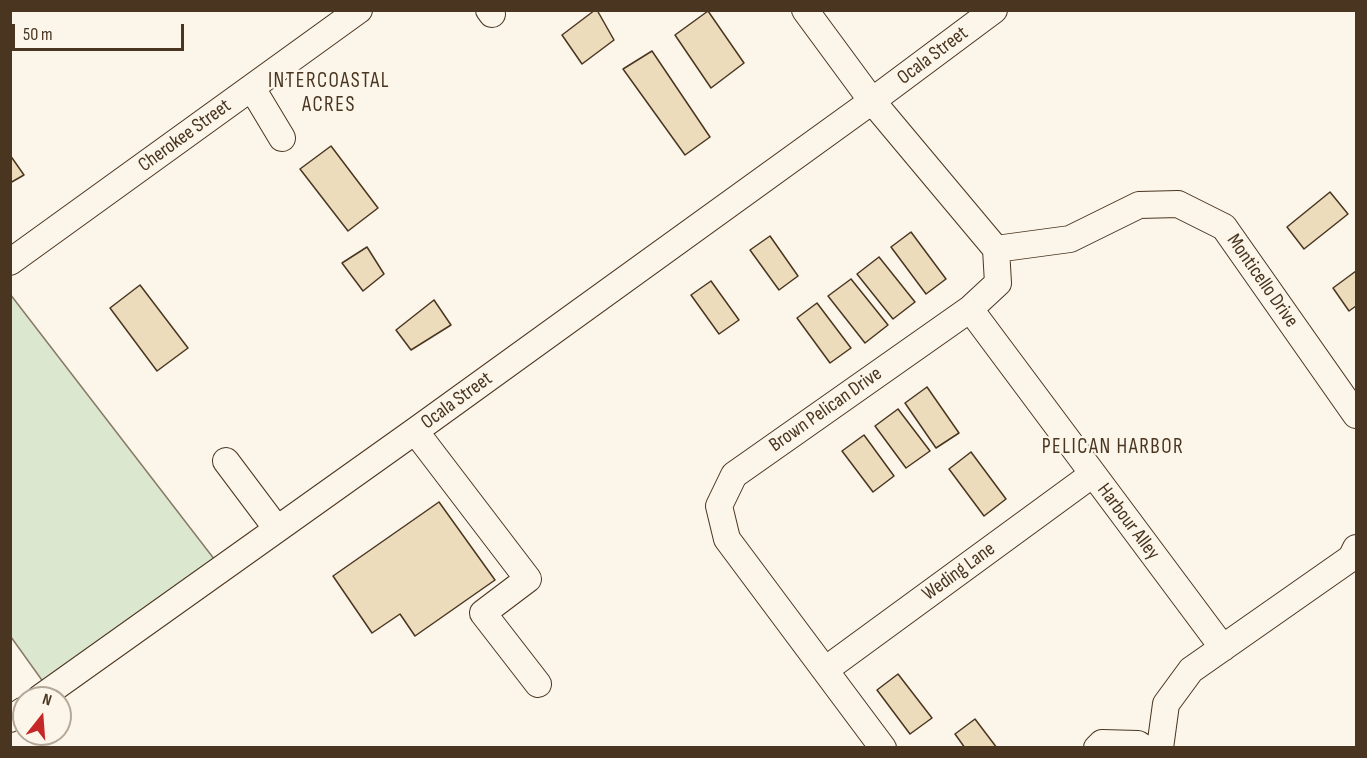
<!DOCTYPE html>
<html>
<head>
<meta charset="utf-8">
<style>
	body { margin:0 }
	#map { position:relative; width:1367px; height:758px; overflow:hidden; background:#fbf6e9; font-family:"Sofia Sans Condensed",sans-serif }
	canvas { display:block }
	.frame { position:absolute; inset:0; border:12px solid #4a3520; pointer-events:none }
	.north { position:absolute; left:12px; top:686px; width:60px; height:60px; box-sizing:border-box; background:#fbf6e9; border:2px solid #b4a999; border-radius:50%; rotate:17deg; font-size:16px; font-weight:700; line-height:24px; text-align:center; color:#4a3520 }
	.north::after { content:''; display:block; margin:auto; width:21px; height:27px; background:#c62828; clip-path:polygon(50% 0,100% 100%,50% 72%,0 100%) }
	.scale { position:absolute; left:12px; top:24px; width:172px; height:27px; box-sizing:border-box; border:3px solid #4a3520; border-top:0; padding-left:8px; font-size:18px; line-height:21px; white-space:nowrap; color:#4a3520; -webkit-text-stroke:4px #fbf6e9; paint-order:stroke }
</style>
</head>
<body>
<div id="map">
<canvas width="1367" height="758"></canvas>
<div class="frame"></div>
<div class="north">N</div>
<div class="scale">50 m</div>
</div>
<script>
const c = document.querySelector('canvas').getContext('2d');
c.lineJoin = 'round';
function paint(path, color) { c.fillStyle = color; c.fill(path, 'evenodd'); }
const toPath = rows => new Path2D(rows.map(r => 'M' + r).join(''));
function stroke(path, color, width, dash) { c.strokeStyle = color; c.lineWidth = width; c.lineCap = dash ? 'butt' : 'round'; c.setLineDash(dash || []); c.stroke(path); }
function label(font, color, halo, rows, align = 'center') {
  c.font = font + ' "Sofia Sans Condensed",sans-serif'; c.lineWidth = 4.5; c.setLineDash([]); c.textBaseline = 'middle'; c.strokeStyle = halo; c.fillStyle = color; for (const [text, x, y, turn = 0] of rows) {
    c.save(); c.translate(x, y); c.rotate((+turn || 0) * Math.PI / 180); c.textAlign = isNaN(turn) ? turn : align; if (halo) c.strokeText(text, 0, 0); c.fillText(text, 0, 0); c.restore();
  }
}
const green = toPath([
	[10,294,218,564,49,690,11,637,10,294]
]);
const building = toPath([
	[595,10,597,10,614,40,582,64,562,35,595,10],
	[708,11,744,63,711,88,675,35,708,11],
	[652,51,710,137,685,155,623,69,652,51],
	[331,146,378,208,348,231,300,169,331,146],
	[10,155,24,175,10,183,10,155],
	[1330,192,1348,214,1304,249,1287,227,1330,192],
	[911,232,946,279,926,294,891,247,911,232],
	[770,236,798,276,779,290,750,250,770,236],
	[367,247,384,274,363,291,342,263,367,247],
	[879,257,915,302,893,319,857,274,879,257],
	[1356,271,1356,306,1349,311,1333,288,1356,271],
	[851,279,888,325,865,343,828,296,851,279],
	[711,281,739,320,719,334,691,295,711,281],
	[140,285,188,348,157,371,110,308,140,285],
	[434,300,451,325,411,350,396,330,434,300],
	[817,303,851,348,830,363,797,318,817,303],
	[927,387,959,433,936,448,905,403,927,387],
	[898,409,930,451,906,468,875,426,898,409],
	[864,435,894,476,873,492,842,451,864,435],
	[971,452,1006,499,984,516,949,469,971,452],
	[439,502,495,580,415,636,400,614,372,633,333,576,439,502],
	[898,674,932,718,910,734,877,690,898,674],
	[975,719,997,748,965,748,955,734,975,719]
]);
const minor = toPath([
	[489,10,492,14],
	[805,10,872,101,996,249,998,283,970,309,734,475,719,506,727,539,883,748],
	[252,88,282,138],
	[996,249,1070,239,1139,205,1178,204,1224,227,1356,415],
	[10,262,359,10],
	[970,309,1223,648],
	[415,431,528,579,483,613,538,684],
	[226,461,277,529],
	[825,670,1093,474],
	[40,698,415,431,872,101,994,10],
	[10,719,24,710],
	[1097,748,1102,743,1138,744,1144,748],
	[1160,748,1166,704,1191,670,1351,558,1356,548]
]);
const streetNames = [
	["Ocala Street",933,56,-37],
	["Cherokee Street",185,136,-36],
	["Monticello Drive",1262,281,55],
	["Ocala Street",457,401,-36],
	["Brown Pelican Drive",826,410,-35],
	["Harbour Alley",1128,522,53],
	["Weding Lane",959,572,-36]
];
const neighbourhoodNames = [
	["INTERCOASTAL",329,82],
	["ACRES",329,106],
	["PELICAN HARBOR",1113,448]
];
paint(green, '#dce7d0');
stroke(green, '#887966', 1.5);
paint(building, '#ecdcbc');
stroke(building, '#4a3520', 1.5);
stroke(minor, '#4a3520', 28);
stroke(minor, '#fbf6e9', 26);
label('20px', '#4a3520', '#fbf6e9', streetNames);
c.letterSpacing = '1.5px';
label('21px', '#4a3520', '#fbf6e9', neighbourhoodNames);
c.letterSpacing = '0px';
</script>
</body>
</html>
